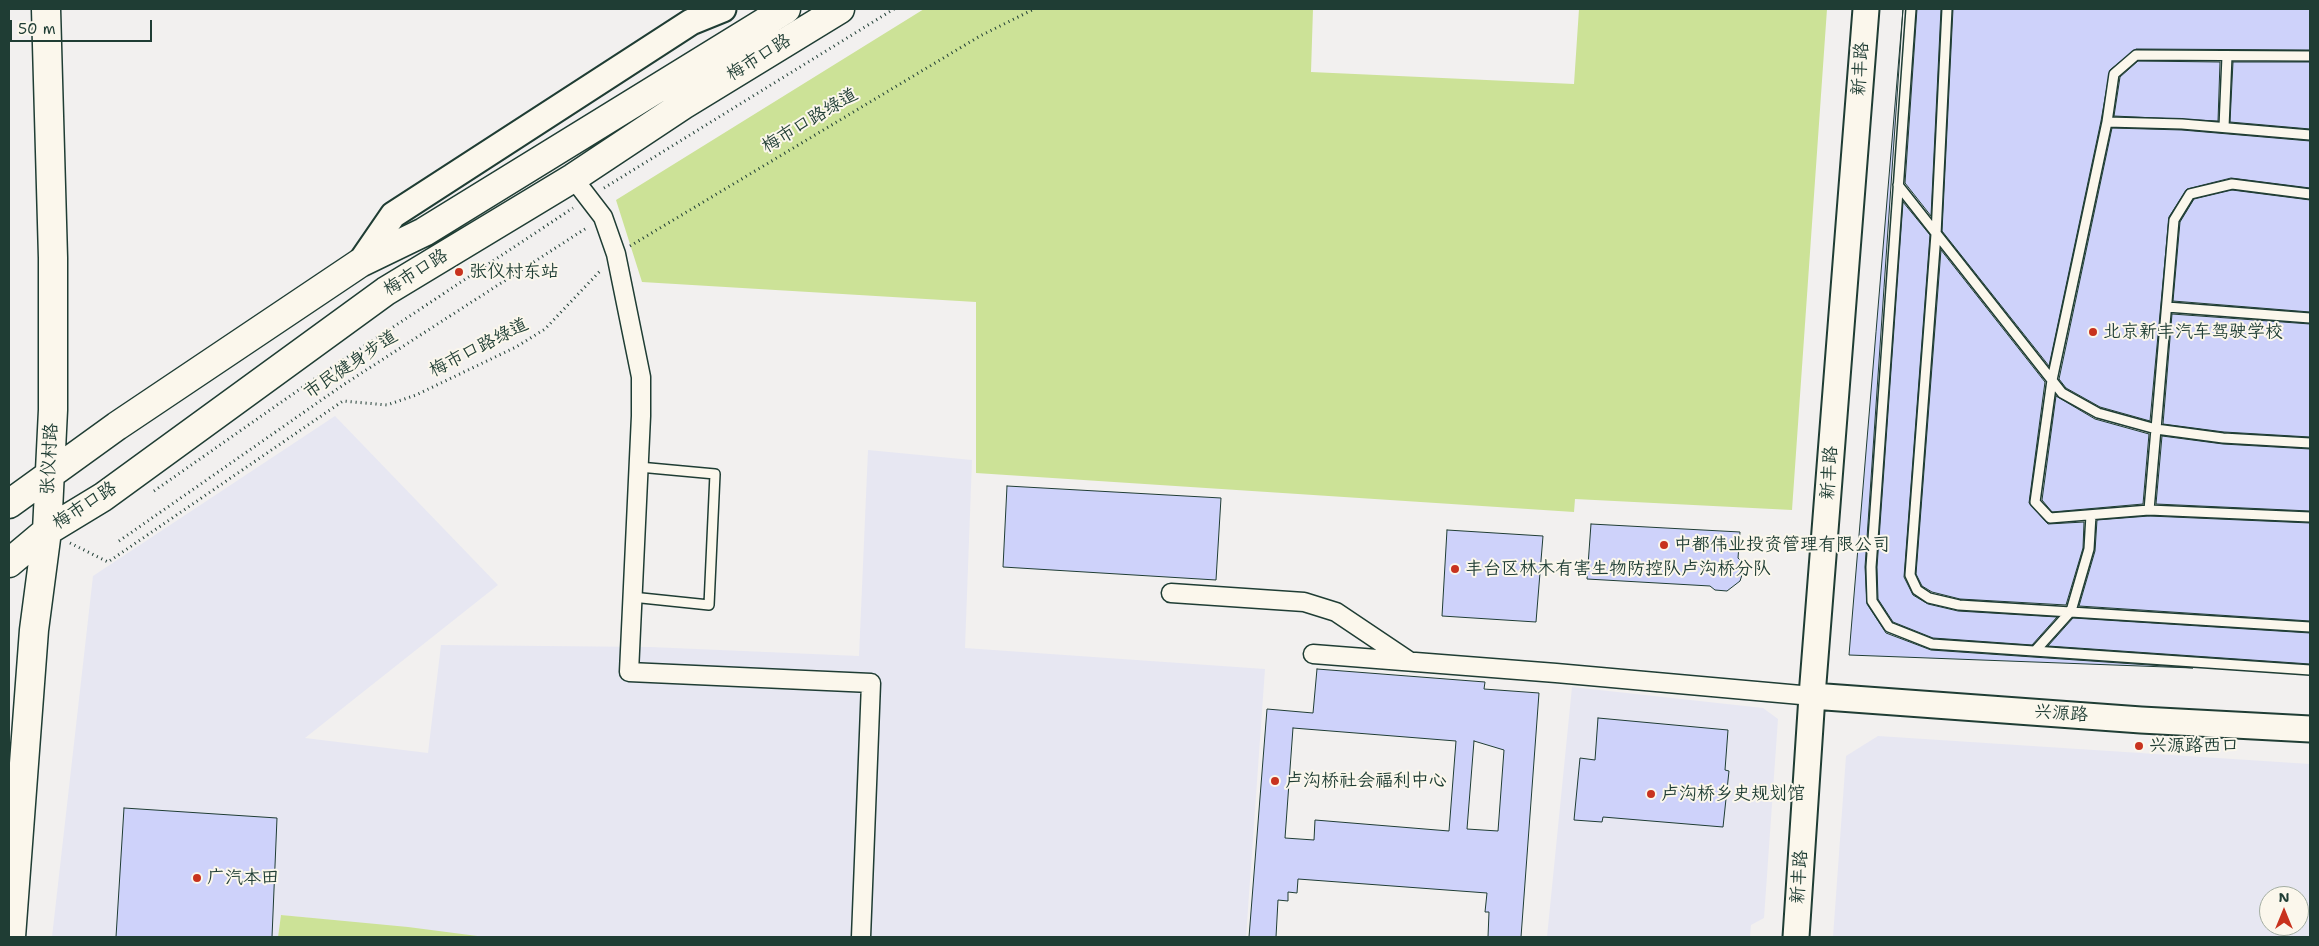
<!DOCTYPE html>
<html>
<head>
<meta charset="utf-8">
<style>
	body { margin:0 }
	#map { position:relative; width:2319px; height:946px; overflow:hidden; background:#f2f0ef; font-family:"Shantell Sans",sans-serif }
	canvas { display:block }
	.frame { position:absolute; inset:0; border:10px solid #1f3d34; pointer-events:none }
	.north { position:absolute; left:2259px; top:886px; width:50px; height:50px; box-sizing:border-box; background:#fbf7ec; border:1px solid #a3ada2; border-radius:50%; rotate:0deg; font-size:14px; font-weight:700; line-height:20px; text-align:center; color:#1f3d34 }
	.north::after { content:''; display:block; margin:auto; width:18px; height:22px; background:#c8321e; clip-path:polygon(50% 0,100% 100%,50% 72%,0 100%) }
	.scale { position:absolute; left:10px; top:20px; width:142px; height:22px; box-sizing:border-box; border:2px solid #1f3d34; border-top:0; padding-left:6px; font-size:15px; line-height:18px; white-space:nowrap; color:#1f3d34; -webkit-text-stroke:4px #fbf7ec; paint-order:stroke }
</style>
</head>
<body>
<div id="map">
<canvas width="2319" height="946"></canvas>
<div class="frame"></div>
<div class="north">N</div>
<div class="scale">50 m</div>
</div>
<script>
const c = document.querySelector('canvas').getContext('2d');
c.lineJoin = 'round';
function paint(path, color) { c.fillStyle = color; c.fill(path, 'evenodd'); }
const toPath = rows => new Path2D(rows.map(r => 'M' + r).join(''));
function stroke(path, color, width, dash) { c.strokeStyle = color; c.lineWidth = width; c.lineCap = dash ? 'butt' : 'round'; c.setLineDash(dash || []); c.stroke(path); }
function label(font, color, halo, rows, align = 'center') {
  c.font = font + ' "Shantell Sans","LXGW WenKai TC",sans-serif'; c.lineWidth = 4; c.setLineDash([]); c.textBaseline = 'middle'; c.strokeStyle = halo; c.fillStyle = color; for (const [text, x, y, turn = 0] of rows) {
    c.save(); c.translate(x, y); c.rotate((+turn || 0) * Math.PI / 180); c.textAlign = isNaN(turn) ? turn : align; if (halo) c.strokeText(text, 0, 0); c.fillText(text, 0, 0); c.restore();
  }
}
const built = toPath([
	[335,416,498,585,305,738,428,753,441,645,650,647,859,656,868,450,972,460,965,648,1265,669,1246,937,485,937,281,915,278,937,52,937,93,576],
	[1572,687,1763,708,1778,719,1764,918,1751,925,1750,937,1547,937],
	[1878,736,2310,764,2310,937,1833,937,1846,756],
	[2269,896,2299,896,2299,926,2269,926]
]);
const green = toPath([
	[924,9,1313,9,1311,72,1574,84,1579,9,1827,9,1792,510,1575,499,1574,512,976,473,976,302,642,282,616,200],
	[281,915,408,927,485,937,278,937]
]);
const building = toPath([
	[1903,9,1865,567,1867,604,1886,633,1931,650,2193,668,1849,655,1903,9],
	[1917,9,1941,9,1931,216,1905,183,1917,9],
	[1953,9,2310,9,2310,50,2136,49,2110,70,2101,121,2049,366,1942,231,1953,9],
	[2138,61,2220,62,2218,121,2114,116,2120,77,2138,61],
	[2233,62,2310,62,2310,129,2230,122,2233,62],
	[2112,128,2182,130,2310,141,2310,188,2231,178,2187,189,2169,217,2150,421,2100,407,2066,388,2059,379,2112,128],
	[2232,190,2310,200,2310,312,2173,301,2180,222,2194,199,2232,190],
	[1903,202,1930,235,1904,577,1913,595,1928,604,1958,611,2057,617,2032,645,1933,638,1893,622,1878,599,1877,567,1903,202],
	[1941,250,2045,382,2029,503,2048,524,2084,522,2083,548,2066,605,1960,599,1932,592,1922,586,1916,574,1941,250],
	[2172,314,2310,324,2310,437,2224,432,2163,424,2172,314],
	[2056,396,2095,419,2149,434,2143,504,2052,512,2042,500,2056,396],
	[2162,436,2223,444,2310,449,2310,511,2156,504,2162,436],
	[1007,486,1221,498,1216,580,1003,567,1007,486],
	[2149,516,2310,523,2310,621,2079,606,2095,551,2097,520,2149,516],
	[1591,524,1740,532,1738,558,1742,562,1743,572,1740,581,1727,591,1715,590,1710,586,1587,579,1591,524],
	[1447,530,1543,536,1536,622,1442,616,1447,530],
	[2073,618,2310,633,2310,664,2048,646,2073,618],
	[1317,669,1485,682,1484,689,1539,693,1521,937,1488,937,1489,912,1485,912,1487,893,1298,879,1297,893,1288,892,1288,901,1278,900,1276,937,1249,937,1267,709,1313,713,1317,669],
	[1293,728,1456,741,1449,831,1315,820,1314,840,1285,838,1293,728],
	[1474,741,1504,750,1498,831,1467,829,1474,741],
	[1598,718,1728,730,1725,770,1729,771,1723,827,1603,817,1602,822,1574,820,1580,758,1595,760,1598,718],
	[124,808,277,818,272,937,116,937,124,808]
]);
const path = toPath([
	[604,188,894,9],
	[630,246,980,36,1034,9],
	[154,491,313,380,573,208],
	[119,541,343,385,588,227],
	[70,543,108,562,343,401,387,405,416,395,516,347,545,329,601,270]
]);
const lane = toPath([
	[1911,9,1871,567,1872,601,1889,627,1932,644,2310,670],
	[1947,9,1936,234,1910,575,1917,590,1929,598,1959,605,2310,627],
	[2310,56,2136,55,2114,74,2107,122,2052,380,2035,502,2050,518,2149,510,2310,517],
	[2107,122,2182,124,2310,135],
	[2224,127,2227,56],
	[1898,185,2062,393,2098,413,2156,429,2223,438,2310,443],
	[2167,307,2310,318],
	[2149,510,2174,220,2190,194,2232,184,2310,194],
	[632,597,709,605,715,474,639,467],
	[2035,651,2071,611,2089,549,2091,515]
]);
const street = toPath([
	[573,178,603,217,616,254,641,377,641,416,629,672,871,683,861,937],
	[1171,593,1304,602,1336,612,1409,661],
	[1313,654,1556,673,1812,696]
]);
const secondary = toPath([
	[360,263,393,215,691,22,723,9],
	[1812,696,2141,720,2310,729],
	[1796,937,1812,696,1866,9]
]);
const primary = toPath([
	[9,504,117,426,360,263,424,232,786,9],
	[9,563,47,531,103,497,386,291,573,178,683,105,840,9],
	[11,937,34,630,47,531,53,410,53,258,46,9]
]);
const markers = [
	[459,272,5,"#c8321e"],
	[2093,332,5,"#c8321e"],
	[1664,545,5,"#c8321e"],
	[1455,569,5,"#c8321e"],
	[2139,746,5,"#c8321e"],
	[1275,781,5,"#c8321e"],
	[1651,794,5,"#c8321e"],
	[197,878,5,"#c8321e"]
];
const streetNames = [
	["梅市口路",759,58,-32],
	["新丰路",1861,69,-86],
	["梅市口路绿道",810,121,-31],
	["梅市口路",416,273,-32],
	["梅市口路绿道",479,348,-27],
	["市民健身步道",351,365,-34],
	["张仪村路",50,459,-87],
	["新丰路",1830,473,-86],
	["梅市口路",85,506,-33],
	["兴源路",2061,714,4],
	["新丰路",1800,877,-86]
];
const poiNames = [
	["张仪村东站",469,272],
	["北京新丰汽车驾驶学校",2103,332],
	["中都伟业投资管理有限公司",1674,545],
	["丰台区林木有害生物防控队卢沟桥分队",1465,569],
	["兴源路西口",2149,746],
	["卢沟桥社会福利中心",1285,781],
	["卢沟桥乡史规划馆",1661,794],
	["广汽本田",207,878]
];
paint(built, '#e7e7f2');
paint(green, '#cce297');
paint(building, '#ced2fa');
stroke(building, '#1f3d34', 1);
stroke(lane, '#1f3d34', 12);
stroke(street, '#1f3d34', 21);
stroke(secondary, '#1f3d34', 29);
stroke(primary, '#1f3d34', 31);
stroke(path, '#1f3d34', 3, [1, 4]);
stroke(lane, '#fbf7ec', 9);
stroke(street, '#fbf7ec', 18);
stroke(secondary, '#fbf7ec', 25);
stroke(primary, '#fbf7ec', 28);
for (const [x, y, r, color] of markers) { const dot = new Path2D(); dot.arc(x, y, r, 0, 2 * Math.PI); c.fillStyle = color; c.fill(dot); stroke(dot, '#fbf7ec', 2); }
label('18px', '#1f3d34', '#fbf7ec', streetNames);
label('18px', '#1f3d34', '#fbf7ec', poiNames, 'left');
</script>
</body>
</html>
